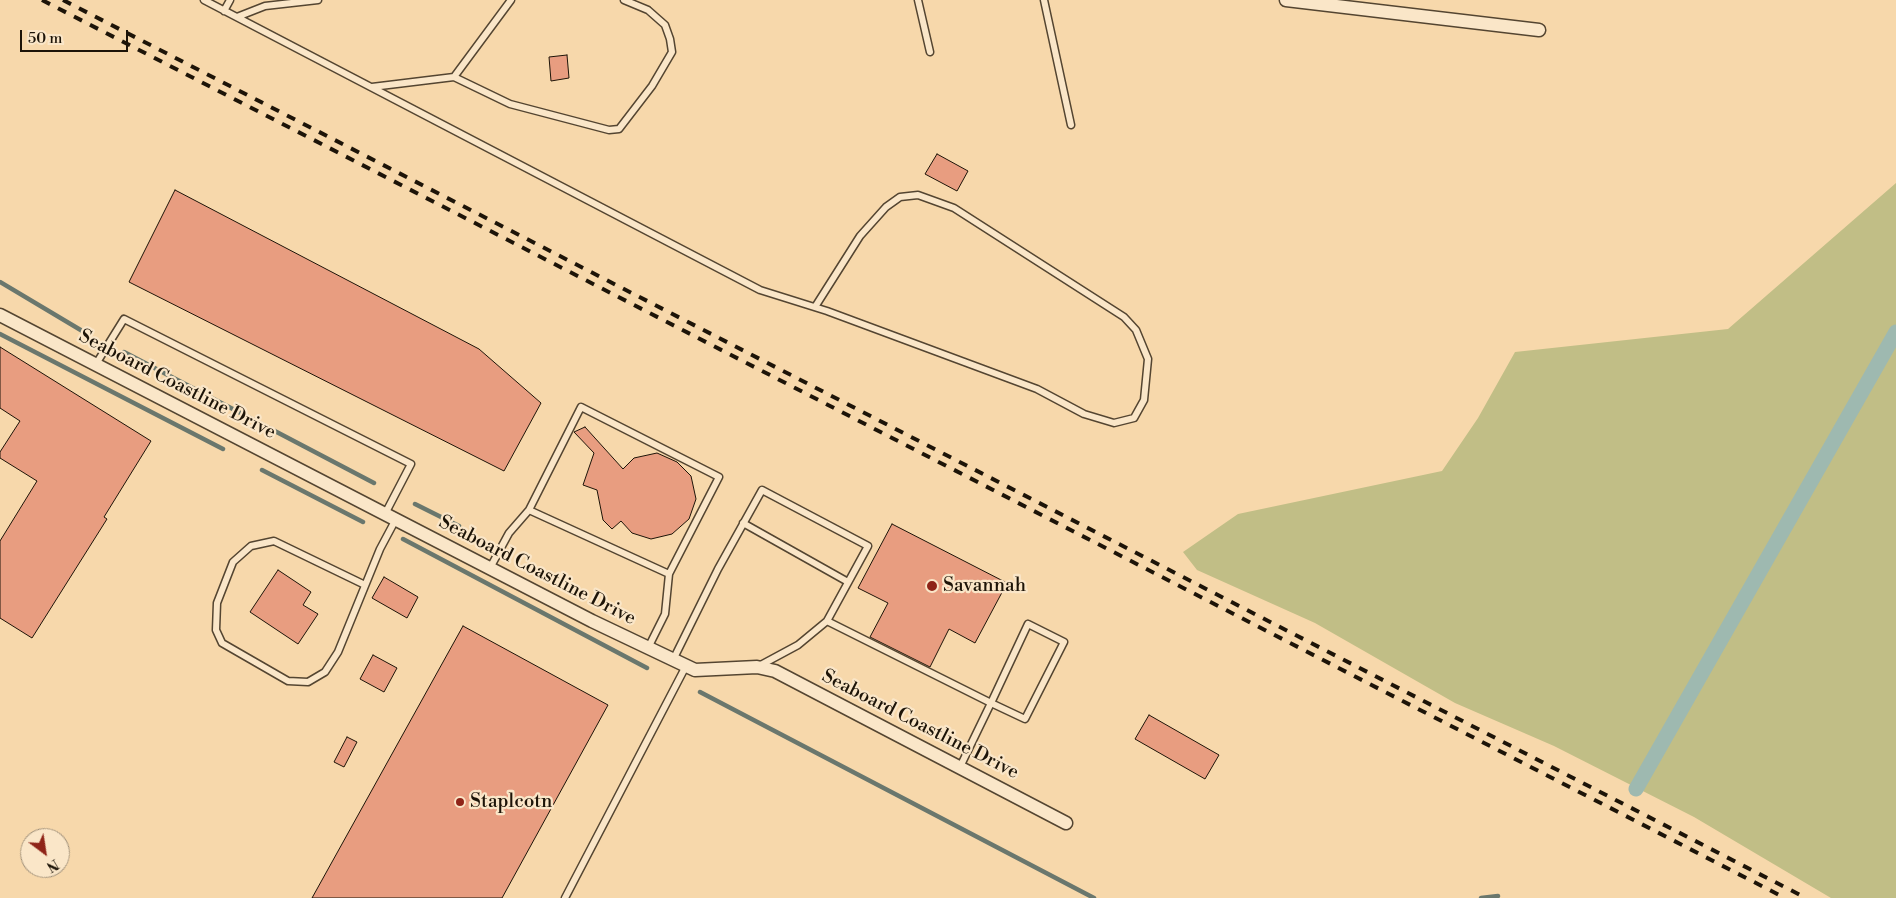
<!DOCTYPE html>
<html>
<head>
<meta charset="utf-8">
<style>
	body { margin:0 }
	#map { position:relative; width:1896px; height:898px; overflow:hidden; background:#f7d8ab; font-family:"Libre Bodoni",serif }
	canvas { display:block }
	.north { position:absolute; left:20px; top:828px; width:50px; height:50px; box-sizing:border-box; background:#fae6c8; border:1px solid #a2927b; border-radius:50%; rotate:149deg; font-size:14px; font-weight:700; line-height:20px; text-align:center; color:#1d1408 }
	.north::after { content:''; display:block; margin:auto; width:18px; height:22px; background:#8f2418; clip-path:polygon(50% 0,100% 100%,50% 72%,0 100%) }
	.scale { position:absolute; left:20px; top:30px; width:108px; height:22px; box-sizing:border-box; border:2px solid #1d1408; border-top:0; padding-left:6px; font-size:15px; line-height:18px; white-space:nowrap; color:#1d1408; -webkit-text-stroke:4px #fae6c8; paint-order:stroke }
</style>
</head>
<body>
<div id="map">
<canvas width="1896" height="898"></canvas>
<div class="north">N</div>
<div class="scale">50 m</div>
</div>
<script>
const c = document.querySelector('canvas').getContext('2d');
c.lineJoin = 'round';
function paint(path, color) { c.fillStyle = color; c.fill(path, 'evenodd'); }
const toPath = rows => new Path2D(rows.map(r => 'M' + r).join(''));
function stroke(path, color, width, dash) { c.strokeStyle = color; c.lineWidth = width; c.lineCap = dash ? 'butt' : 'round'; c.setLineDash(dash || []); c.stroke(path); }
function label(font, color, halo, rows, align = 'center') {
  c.font = font + ' "Libre Bodoni",serif'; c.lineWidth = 4.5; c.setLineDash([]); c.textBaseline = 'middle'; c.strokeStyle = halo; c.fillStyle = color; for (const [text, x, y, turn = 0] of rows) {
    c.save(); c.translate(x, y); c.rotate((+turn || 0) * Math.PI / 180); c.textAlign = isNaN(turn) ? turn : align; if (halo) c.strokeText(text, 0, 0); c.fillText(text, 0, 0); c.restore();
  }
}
const green = toPath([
	[1896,183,1896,898,1831,898,1694,817,1554,746,1455,703,1315,623,1197,570,1183,552,1238,514,1442,471,1478,418,1515,352,1728,329]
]);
const stream = toPath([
	[0,282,89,335],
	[0,334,223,449],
	[124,352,374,483],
	[262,470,363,522],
	[415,504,459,526],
	[403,539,647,668],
	[700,692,1094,898],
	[1481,898,1498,896]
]);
const canal = toPath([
	[1636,789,1896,332]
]);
const building = toPath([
	[567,55,569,78,551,81,549,57,567,55],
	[937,154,968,171,957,191,925,174,937,154],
	[175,190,479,349,541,403,504,471,129,282,175,190],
	[0,347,151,441,104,517,107,519,32,638,0,618,0,541,37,481,0,458,0,452,20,421,0,408,0,347],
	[585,427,623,469,634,458,657,453,677,462,691,476,696,499,689,519,672,534,651,539,632,533,621,521,612,529,603,520,597,490,583,485,594,453,574,432,585,427],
	[892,524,1007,583,975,643,949,629,930,667,870,637,888,603,858,588,892,524],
	[278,570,311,592,303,605,318,614,298,644,250,612,278,570],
	[384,577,418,597,407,618,372,598,384,577],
	[463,626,608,705,502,898,312,898,463,626],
	[373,655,397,668,384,692,360,679,373,655],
	[1149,715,1219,755,1205,779,1135,739,1149,715],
	[347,737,357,742,344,767,334,762,347,737]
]);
const service = toPath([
	[204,0,760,290,827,311,1037,389,1084,414,1114,423,1134,418,1144,400,1148,359,1136,330,1124,317,954,208,918,195,900,197,886,207,860,236,815,307],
	[918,0,930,52],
	[1044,0,1071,125],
	[224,11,230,0],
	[237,17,265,6,318,0],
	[454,77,511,0],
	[372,87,454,77,510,104,609,130,619,129,652,86,672,52,670,39,665,25,648,10,624,0],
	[96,364,124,319,411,464,385,514],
	[529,510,581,407,719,477,669,574],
	[743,523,848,582],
	[490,568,509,533,529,510,669,574,665,614,648,648],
	[365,585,274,541,251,546,233,562,217,603,216,630,222,643,288,681,308,682,325,672,338,652,380,549,396,519],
	[827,621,991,703,960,767],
	[1028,624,1064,642,1025,719,991,703,1028,624],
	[673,660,718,569,762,490,868,546,827,621,798,645,759,666],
	[565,898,686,666]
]);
const minor = toPath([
	[1286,0,1539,30],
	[0,315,592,621,695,670,757,667,775,671,1066,823]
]);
const rail = toPath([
	[42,0,1785,898],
	[63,0,1806,898]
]);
const markers = [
	[932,586,6,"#8f2418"],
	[460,802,5,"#8f2418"]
];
const streetNames = [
	["Seaboard Coastline Drive",177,385,27],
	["Seaboard Coastline Drive",537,571,27],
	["Seaboard Coastline Drive",920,725,27]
];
const poiNames = [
	["Savannah",943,586],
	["Staplcotn",470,802]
];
paint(green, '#c1be86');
stroke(stream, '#6a776d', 4.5);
stroke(canal, '#9eb9b0', 15);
paint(building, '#e89d80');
stroke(building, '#1d1408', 1);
stroke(service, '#544531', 9);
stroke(minor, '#544531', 15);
stroke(service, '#fae6c8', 6);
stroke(minor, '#fae6c8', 12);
stroke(rail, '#1d1408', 4, [9, 9]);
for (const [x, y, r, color] of markers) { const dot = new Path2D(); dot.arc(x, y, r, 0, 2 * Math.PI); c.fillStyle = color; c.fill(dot); stroke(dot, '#fae6c8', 2); }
label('19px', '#1d1408', '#fae6c8', streetNames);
label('19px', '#1d1408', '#fae6c8', poiNames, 'left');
</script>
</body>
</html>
